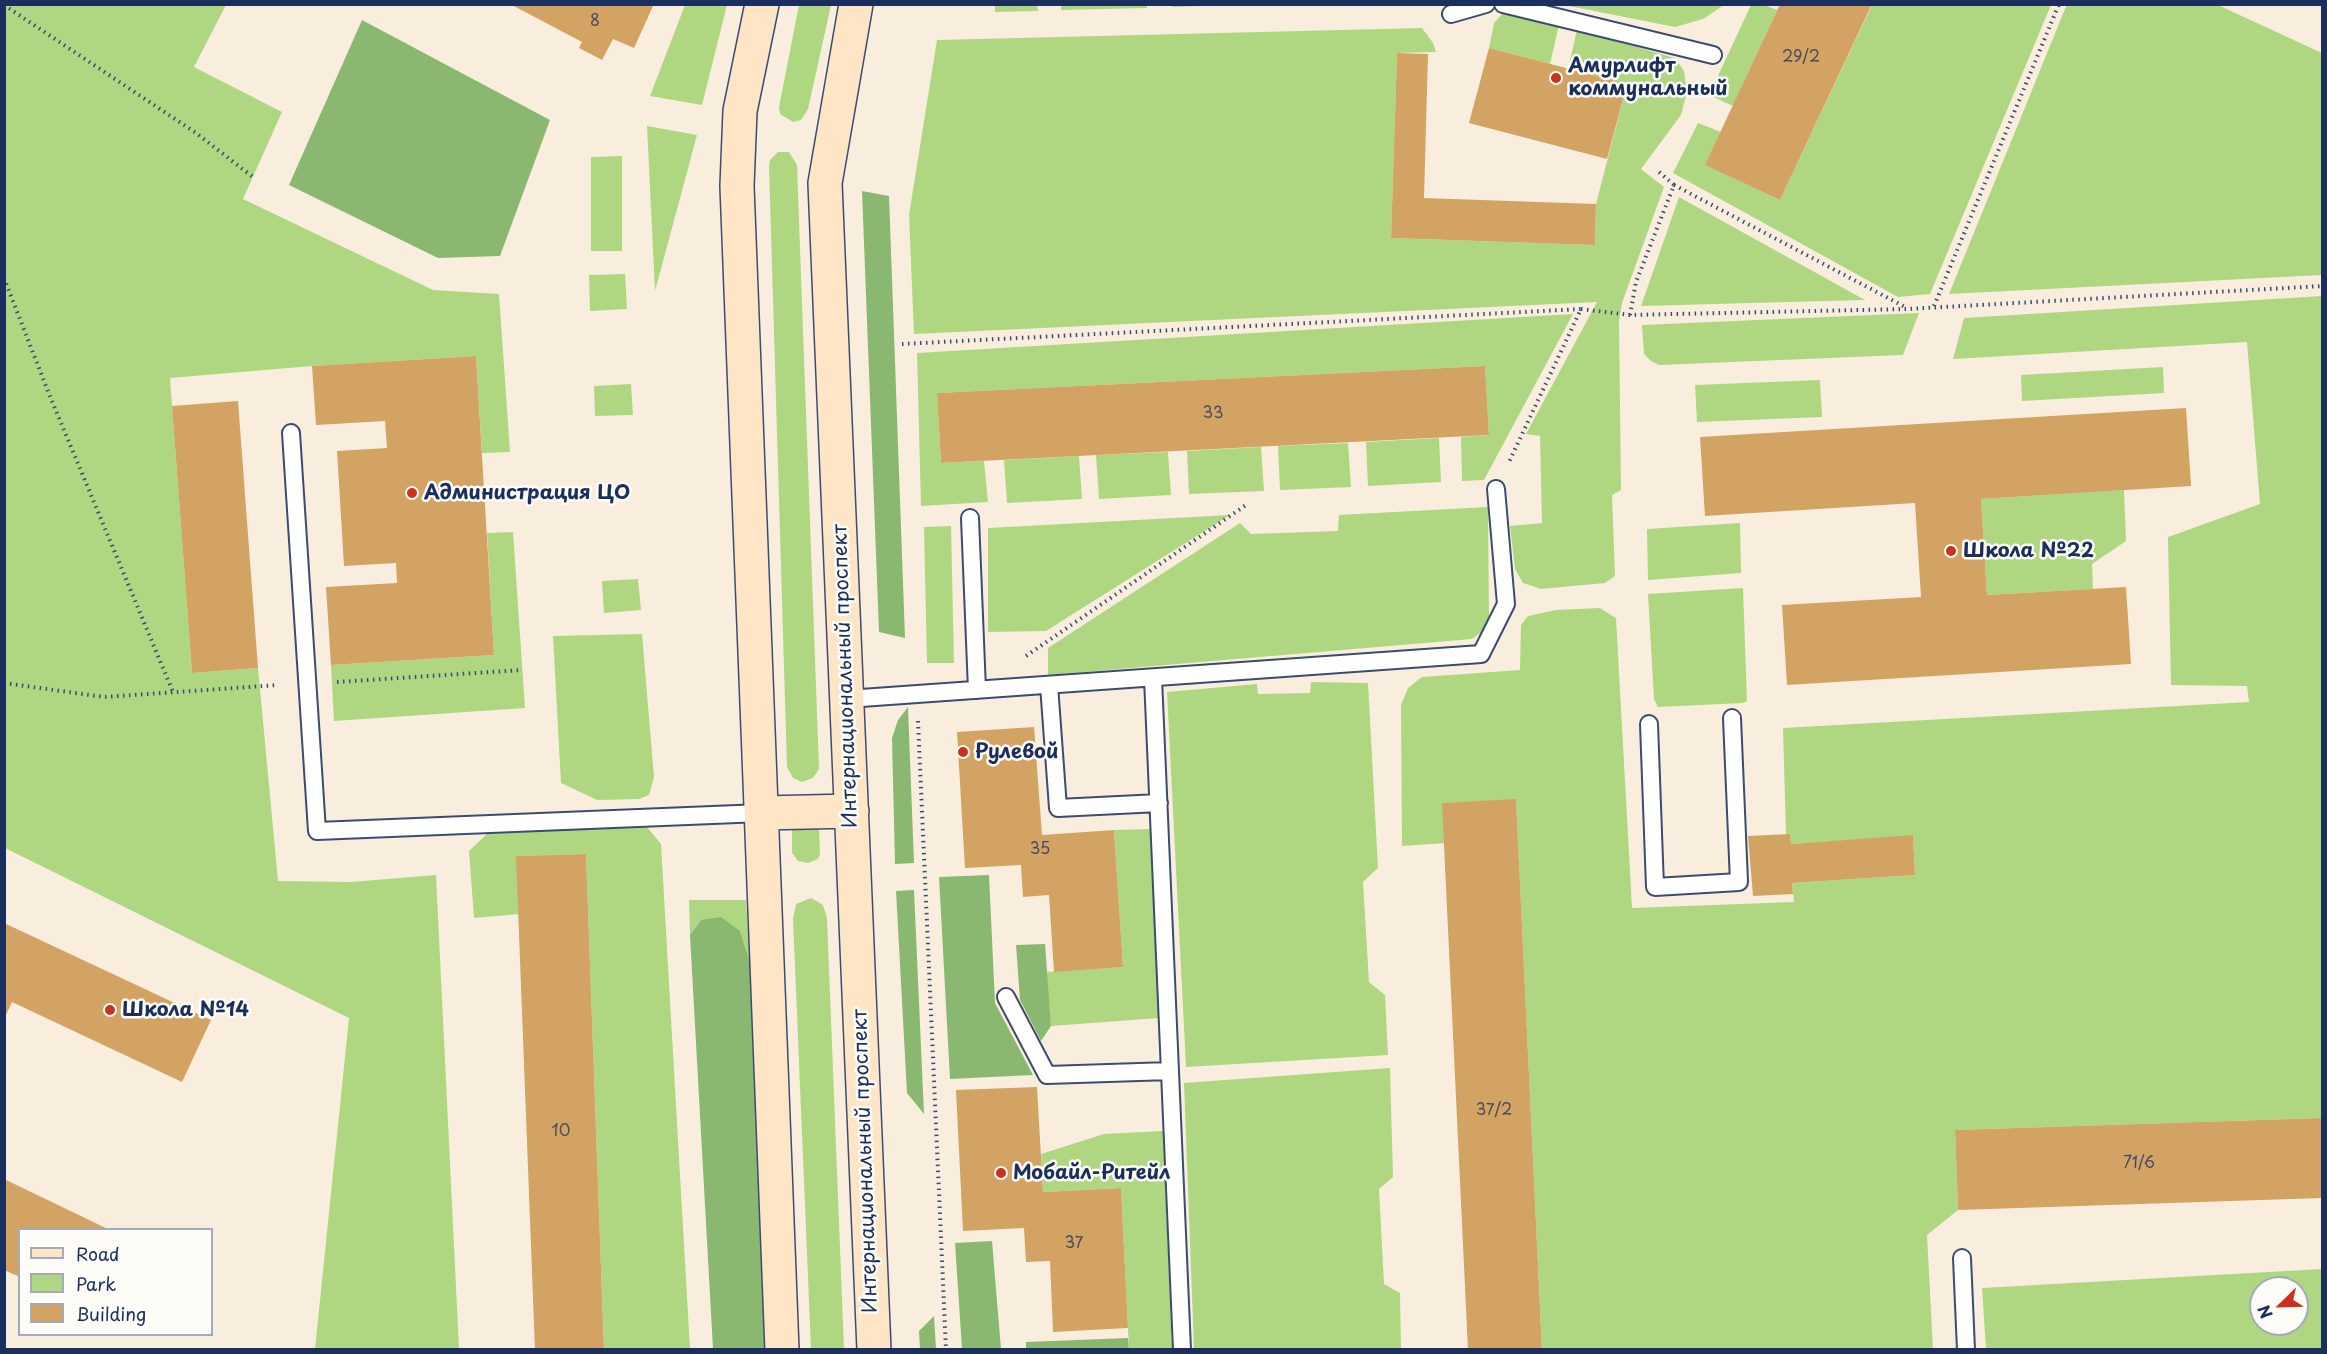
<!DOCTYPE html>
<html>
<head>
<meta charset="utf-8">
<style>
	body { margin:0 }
	#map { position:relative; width:2327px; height:1354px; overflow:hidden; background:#f9eede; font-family:"Playpen Sans",sans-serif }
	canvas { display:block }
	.frame { position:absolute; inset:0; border:6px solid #1b2f5e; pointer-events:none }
	.legend { position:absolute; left:18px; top:1228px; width:195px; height:108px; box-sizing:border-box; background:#fdfcf7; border:2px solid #a3aaba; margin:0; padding:8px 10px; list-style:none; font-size:18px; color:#1b2f5e }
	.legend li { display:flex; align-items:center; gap:12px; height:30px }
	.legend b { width:30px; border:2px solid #a3aaba }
	.north { position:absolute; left:2249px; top:1276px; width:60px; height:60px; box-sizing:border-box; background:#fdfcf7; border:2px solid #a3aaba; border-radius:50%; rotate:247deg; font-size:16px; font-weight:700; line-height:24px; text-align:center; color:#1b2f5e }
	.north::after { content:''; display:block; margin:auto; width:21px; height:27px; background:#c8321e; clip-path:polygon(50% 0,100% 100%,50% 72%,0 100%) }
</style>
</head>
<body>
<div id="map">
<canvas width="2327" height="1354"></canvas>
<div class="frame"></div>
<ul class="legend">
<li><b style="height:8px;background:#fee5c5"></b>Road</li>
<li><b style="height:16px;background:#afd782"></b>Park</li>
<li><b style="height:16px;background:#d3a364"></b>Building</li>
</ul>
<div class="north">N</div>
</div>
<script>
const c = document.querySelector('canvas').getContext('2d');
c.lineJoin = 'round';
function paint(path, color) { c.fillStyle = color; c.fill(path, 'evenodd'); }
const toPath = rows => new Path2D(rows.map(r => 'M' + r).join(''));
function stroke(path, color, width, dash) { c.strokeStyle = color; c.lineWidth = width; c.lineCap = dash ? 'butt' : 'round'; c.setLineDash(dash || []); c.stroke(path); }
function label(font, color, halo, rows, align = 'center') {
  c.font = font + ' "Playpen Sans",sans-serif'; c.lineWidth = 5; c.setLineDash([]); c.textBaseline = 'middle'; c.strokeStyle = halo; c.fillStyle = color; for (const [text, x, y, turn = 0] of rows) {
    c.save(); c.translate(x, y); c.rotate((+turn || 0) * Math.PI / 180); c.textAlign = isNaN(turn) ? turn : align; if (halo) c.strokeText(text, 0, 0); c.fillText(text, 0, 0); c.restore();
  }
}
const green = toPath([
	[1147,4,1147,8,1061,10,1061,5],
	[1260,4,1172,7,1172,4],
	[2067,4,2218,5,2322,53,2322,275,1949,294],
	[4,5,226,5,194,67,282,112,243,199,433,290,499,294,510,452,482,453,476,356,312,366,170,378,192,673,258,668,278,881,351,882,436,875,459,1349,315,1349,349,1018,5,848],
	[685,5,727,5,702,105,650,96],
	[799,5,831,5,808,109,801,120,793,122,780,114,779,107],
	[995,5,1037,5,1038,11,995,12],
	[1564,5,1724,5,1703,19,1675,27],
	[1751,5,1764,5,1777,10,1733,106,1709,95],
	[1872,5,2051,5,1930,294,1898,297,1673,173,1698,123,1721,132,1706,165,1780,200],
	[1503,13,1559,25,1550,64,1489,48,1494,23],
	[1422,28,1433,43,1436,52,1397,53,1391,238,1595,245,1596,204,1627,84,1568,69,1577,30,1675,58,1684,71,1687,92,1681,115,1641,169,1664,187,1622,303,1619,321,1621,490,1612,495,1615,576,1605,583,1541,589,1523,583,1515,569,1510,526,1542,523,1540,436,1526,434,1597,302,914,334,909,215,937,40],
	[647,126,697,135,655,291],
	[778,152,789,152,797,165,819,769,813,778,802,782,793,778,787,767,769,166,770,160],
	[622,156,622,251,591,251,591,157],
	[1679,197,1865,300,1641,306],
	[625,274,627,309,590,311,589,275],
	[2322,296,2322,1118,1955,1130,1958,1210,1927,1235,1933,1349,1542,1349,1516,800,1443,803,1446,843,1402,846,1401,705,1408,688,1422,677,1520,670,1521,625,1528,616,1556,610,1600,608,1616,618,1632,908,1794,902,1792,883,1915,875,1913,836,1791,844,1790,834,1786,834,1783,728,2249,702,2247,686,2171,685,2168,537,2260,504,2247,342,1953,359,1964,318],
	[1919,313,1903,355,1659,365,1651,361,1644,354,1642,325],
	[1573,314,1484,480,1462,481,1461,437,1489,435,1485,366,937,393,941,463,984,461,988,502,921,506,917,353],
	[2163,367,2164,393,2022,401,2021,375],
	[1820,380,1822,417,1697,422,1695,385],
	[631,384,633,415,595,416,594,386],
	[1439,438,1441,482,1368,486,1366,442],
	[1348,443,1351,487,1280,490,1278,446],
	[1261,447,1264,491,1189,494,1187,451],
	[1168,452,1171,495,1099,499,1096,455],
	[1079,456,1082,499,1007,503,1004,460],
	[2124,490,2126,541,2092,564,2093,589,1987,595,1981,499],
	[1488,507,1489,620,1483,631,1472,639,1048,675,1048,648,1240,523,1251,534,1338,531,1339,515],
	[1230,515,1046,631,988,632,988,528],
	[1740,523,1741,573,1648,580,1647,529],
	[951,526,954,663,927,663,924,527],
	[513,532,525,708,334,721,331,665,494,655,487,533],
	[638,579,641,610,604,613,602,581],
	[1743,588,1747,701,1743,703,1658,707,1654,699,1648,594],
	[642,634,654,777,649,795,639,799,597,800,561,783,553,636],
	[1311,682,1368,683,1378,868,1363,882,1369,982,1385,995,1388,1055,1186,1067,1167,692,1257,684,1258,694,1310,693],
	[647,827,661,844,690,1349,604,1349,586,854,517,856,519,914,474,918,469,851,489,832],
	[819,828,820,854,818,859,808,863,798,861,792,853,792,829],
	[1150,829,1159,1018,1051,1026,1046,972,1123,967,1114,830],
	[811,898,823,905,827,918,844,1349,811,1349,793,919,796,904],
	[689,900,746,900,750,962,740,931,701,920,690,935],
	[1390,1068,1393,1177,1379,1189,1384,1284,1400,1293,1401,1349,1194,1349,1184,1083],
	[1163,1131,1172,1349,1129,1349,1121,1188,1043,1192,1041,1154,1104,1134],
	[2322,1269,2322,1349,1986,1349,1982,1288],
	[2261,1288,2297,1288,2297,1324,2261,1324]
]);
const forest = toPath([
	[362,20,550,120,500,256,438,258,289,185],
	[862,191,889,196,905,638,879,632],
	[908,707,914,863,895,864,892,738,898,720],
	[989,875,995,1003,1033,1075,950,1079,939,877],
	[914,890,924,1114,907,1093,896,891],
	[721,917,740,931,750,962,766,1349,713,1349,690,935,701,920],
	[1045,944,1051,1026,1041,1041,1020,1000,1016,945],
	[992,1241,1001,1349,962,1349,955,1243],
	[934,1316,936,1349,920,1349,919,1331],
	[1128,1338,1129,1349,1026,1349,1026,1342]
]);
const building = toPath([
	[510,4,654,4,634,48,613,39,602,60,579,48,582,42],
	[1780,4,1872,4,1780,200,1705,165],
	[1489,48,1627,84,1607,159,1469,123],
	[1397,53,1428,54,1424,198,1596,204,1595,245,1391,238],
	[476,356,494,655,331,665,326,587,397,583,396,563,344,566,337,451,387,448,385,421,316,425,312,366],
	[1485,366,1489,435,941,463,937,393],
	[238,401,258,668,192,673,172,406],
	[2186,408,2191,486,1981,499,1987,595,2126,587,2131,664,1787,685,1782,605,1921,597,1915,503,1705,516,1700,437],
	[1034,727,1042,835,1114,830,1123,967,1054,972,1049,895,1023,897,1021,865,965,868,957,732],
	[1516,799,1542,1350,1468,1350,1442,803],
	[1790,834,1791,844,1913,835,1915,875,1792,883,1793,894,1753,896,1748,836],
	[586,854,604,1350,535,1350,516,856],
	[4,923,211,1020,182,1082,12,1002,4,1019],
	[1037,1087,1043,1192,1121,1188,1128,1328,1053,1332,1050,1261,1026,1262,1024,1228,963,1231,956,1090],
	[2322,1118,2322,1198,1958,1210,1955,1130],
	[4,1179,110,1230,20,1230,20,1277,4,1270]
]);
const path = toPath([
	[4,5,196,133,253,177],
	[1674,185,1907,308],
	[4,278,49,394,173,692],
	[1934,306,2059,4],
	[1581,309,1630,315,1907,309,2322,286],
	[1630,315,1636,282,1674,185,1658,171],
	[902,344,1581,309,1508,464],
	[1026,656,1246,505],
	[337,682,522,670],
	[4,683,104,697,278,685],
	[918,721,946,1350]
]);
const lane = toPath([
	[1503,4,1713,55],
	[1451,14,1486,4],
	[291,433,317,831,762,813],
	[970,518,977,690],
	[1153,678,1182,1350],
	[1049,685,1058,808,1159,803],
	[847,699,1481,654,1506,604,1496,489],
	[1649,724,1655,887,1739,882,1732,718],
	[1006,997,1047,1075,1170,1071],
	[1962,1258,1966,1350]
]);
const secondary = toPath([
	[762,4,740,111,737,186,782,1350],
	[856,4,825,183,874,1350],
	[762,813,852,811]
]);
const markers = [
	[1556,78,6,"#c8321e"],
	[412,493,6,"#c8321e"],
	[1951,551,6,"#c8321e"],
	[963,752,6,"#c8321e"],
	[110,1010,6,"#c8321e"],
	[1001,1173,6,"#c8321e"]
];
const numberNames = [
	["8",595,22],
	["29/2",1801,58],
	["33",1213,414],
	["35",1040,850],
	["37/2",1494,1111],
	["10",561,1132],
	["71/6",2139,1164],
	["37",1074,1244]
];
const poiNames = [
	["Амурлифт",1568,66],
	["коммунальный",1568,89],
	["Администрация ЦО",424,493],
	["Школа №22",1963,551],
	["Рулевой",975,752],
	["Школа №14",122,1010],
	["Мобайл-Ритейл",1013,1173]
];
const streetNames = [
	["Интернациональный проспект",846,676,-92],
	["Интернациональный проспект",866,1161,-92]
];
paint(green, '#afd782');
paint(forest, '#8bb870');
paint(building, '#d3a364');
stroke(lane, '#3c4c71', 20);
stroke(secondary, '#3c4c71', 36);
stroke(path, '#3c4c71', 4, [1.5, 4.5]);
stroke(lane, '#fff', 16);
stroke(secondary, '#fee5c5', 33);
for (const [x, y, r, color] of markers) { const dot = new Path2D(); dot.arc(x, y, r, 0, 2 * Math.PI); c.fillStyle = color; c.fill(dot); stroke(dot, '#fdfcf7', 2); }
label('16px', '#494c60', null, numberNames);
label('bold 20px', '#1b2f5e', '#fdfcf7', poiNames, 'left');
label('20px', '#1b2f5e', '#fdfcf7', streetNames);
</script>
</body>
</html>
